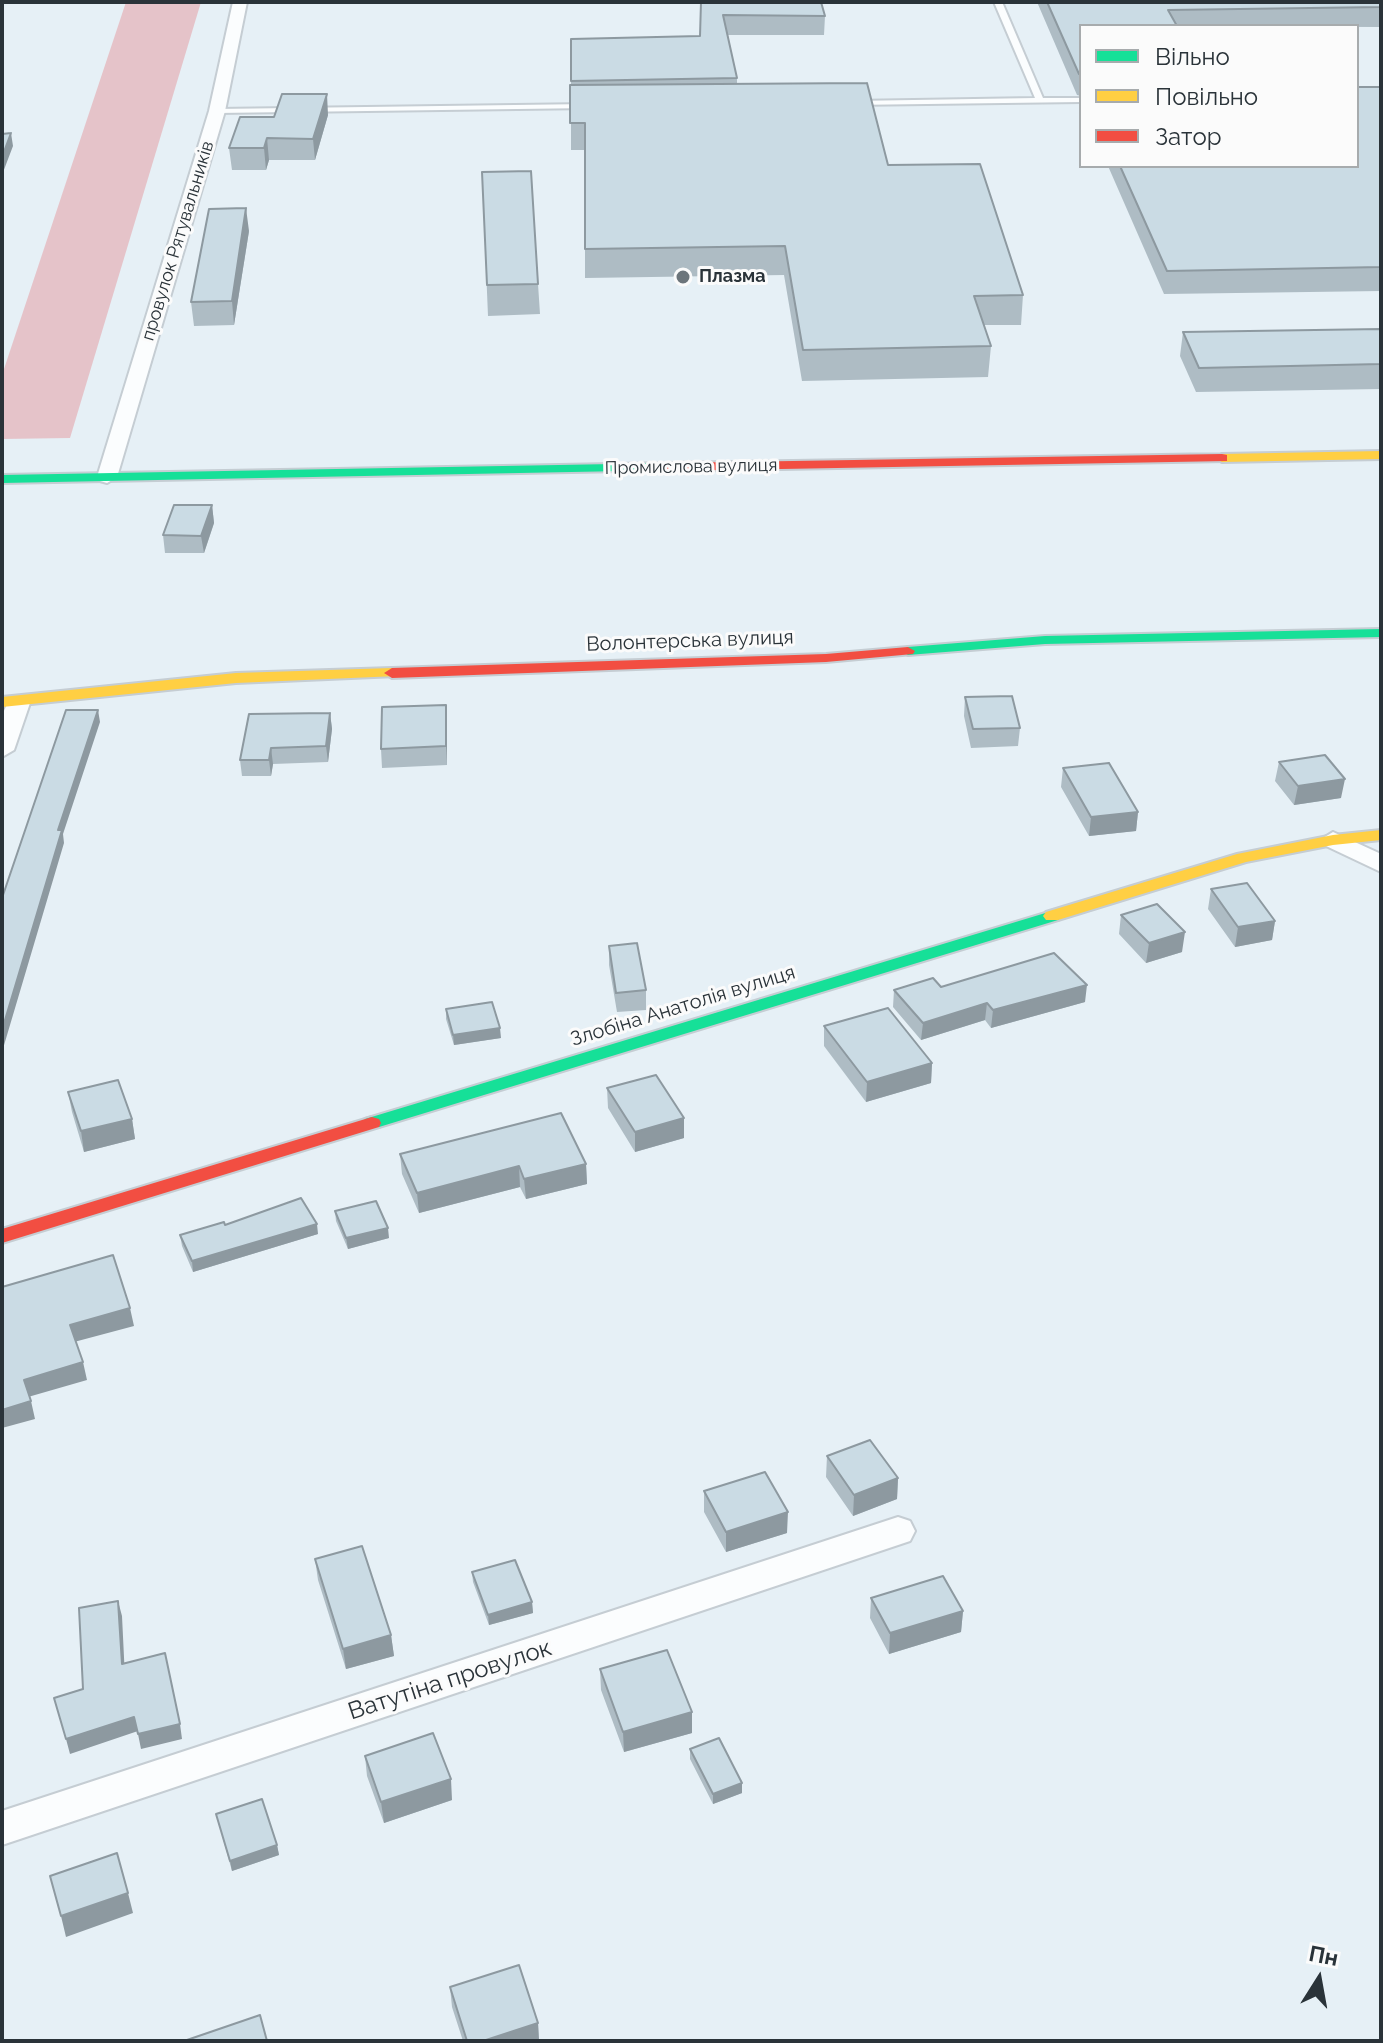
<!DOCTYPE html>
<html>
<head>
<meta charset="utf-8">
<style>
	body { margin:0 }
	#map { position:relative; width:1383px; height:2043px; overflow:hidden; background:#e6f0f6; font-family:Raleway,sans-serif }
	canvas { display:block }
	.frame { position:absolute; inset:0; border:4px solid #2a3339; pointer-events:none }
	.legend { position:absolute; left:1079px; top:24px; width:280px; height:144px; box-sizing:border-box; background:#fbfbfb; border:2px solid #a7abad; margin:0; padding:10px 14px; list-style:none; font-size:24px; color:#2a3339 }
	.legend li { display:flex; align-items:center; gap:16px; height:40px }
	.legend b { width:40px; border:2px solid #a7abad }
	.north { position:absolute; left:1279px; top:1939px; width:80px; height:80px; -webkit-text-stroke:6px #fbfbfb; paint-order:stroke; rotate:11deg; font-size:22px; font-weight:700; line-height:32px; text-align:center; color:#2a3339 }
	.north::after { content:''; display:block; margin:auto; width:28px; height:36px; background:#2a3339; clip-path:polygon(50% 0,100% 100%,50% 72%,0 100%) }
</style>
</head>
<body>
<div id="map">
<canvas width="1383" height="2043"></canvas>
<div class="frame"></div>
<ul class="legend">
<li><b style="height:10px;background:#16e098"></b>Вільно</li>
<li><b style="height:10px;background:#ffcf43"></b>Повільно</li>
<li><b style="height:10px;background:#f24e42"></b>Затор</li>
</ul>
<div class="north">Пн</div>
</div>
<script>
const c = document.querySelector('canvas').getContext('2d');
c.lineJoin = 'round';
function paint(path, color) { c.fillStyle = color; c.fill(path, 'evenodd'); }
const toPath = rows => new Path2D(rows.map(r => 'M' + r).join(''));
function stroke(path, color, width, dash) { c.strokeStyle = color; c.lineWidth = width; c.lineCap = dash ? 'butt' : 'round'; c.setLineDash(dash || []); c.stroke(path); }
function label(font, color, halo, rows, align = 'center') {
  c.font = font + ' Raleway,sans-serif'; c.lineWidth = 6; c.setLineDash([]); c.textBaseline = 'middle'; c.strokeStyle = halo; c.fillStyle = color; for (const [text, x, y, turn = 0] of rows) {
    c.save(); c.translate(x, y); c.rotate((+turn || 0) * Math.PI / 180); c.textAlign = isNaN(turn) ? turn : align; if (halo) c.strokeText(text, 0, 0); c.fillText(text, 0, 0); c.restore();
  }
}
const forest = toPath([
	[126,2,201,2,70,438,2,439,2,375]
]);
const lane = toPath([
	[994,2,1002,2,1043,98,1081,98,1081,102,850,105,849,103,853,101,1035,98,994,2],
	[589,104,593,106,592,108,217,113,213,111,217,109,589,104]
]);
const street = toPath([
	[233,2,247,2,225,111,117,477,107,483,100,481,97,477,209,111,233,2],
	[18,696,30,703,14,750,2,757,2,715,10,698,18,696],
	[1333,832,1381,854,1381,872,1324,845,1320,840,1333,832],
	[898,1517,910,1521,915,1531,910,1541,2,1845,2,1811,898,1517]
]);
const fast = toPath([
	[670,463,675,464,675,470,2,483,2,475,670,463],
	[1381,629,1381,637,1045,644,908,655,901,651,908,647,1045,636,1381,629],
	[1052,911,1058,912,1061,916,1058,920,379,1127,365,1127,363,1123,365,1119,1052,911]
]);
const slow = toPath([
	[1381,451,1381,459,1222,462,1215,458,1222,454,1381,451],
	[392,668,397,670,397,676,236,683,2,707,2,697,236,673,392,668],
	[1381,830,1381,840,1333,845,1246,862,1058,920,1046,920,1043,916,1046,912,1237,854,1333,835,1381,830]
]);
const jam = toPath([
	[1222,454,1227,455,1227,461,670,471,663,467,670,463,1222,454],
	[908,647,915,651,913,654,826,662,392,678,384,673,392,668,826,654,908,647],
	[372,1117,379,1119,381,1123,379,1127,2,1243,2,1229,372,1117]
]);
const wall = toPath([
	[701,2,825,16,824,35,728,35,737,78,737,84,888,165,1023,295,1021,325,984,325,991,346,988,377,802,381,784,275,585,278,585,150,571,150,571,39,700,36],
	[1037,2,1381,2,1381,27,1081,26,1081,96,1077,95],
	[1381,87,1381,291,1164,294,1108,166,1357,166],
	[328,115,315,160,269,160,266,170,232,170,229,148,274,117],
	[482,172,538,284,540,314,488,316],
	[249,231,234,325,194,326,191,302],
	[1381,329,1381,389,1196,392,1180,356,1183,332],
	[212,505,214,523,204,553,165,553,163,535],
	[965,697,1020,728,1018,746,971,748,964,716],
	[446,705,447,765,382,768,381,749],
	[330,713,332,729,328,762,273,764,271,776,242,776,240,760],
	[1279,762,1341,798,1294,805,1275,781],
	[1063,768,1138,812,1136,831,1089,836,1061,787],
	[1211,889,1275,921,1272,940,1235,947,1208,909],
	[1121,915,1182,952,1146,963,1119,934],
	[609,946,646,990,646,1010,617,1012,609,965],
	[941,987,1085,1002,991,1028,985,1020,921,1040,893,1007,894,990],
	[446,1009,501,1038,454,1045,446,1019],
	[824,1026,932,1063,931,1083,866,1102,824,1046],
	[607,1088,684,1138,635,1152,608,1108],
	[68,1092,132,1119,135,1139,84,1152,72,1112],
	[400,1154,586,1164,587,1184,526,1199,520,1187,419,1213,402,1174],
	[335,1211,389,1238,348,1249,336,1221],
	[225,1225,318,1234,193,1272,182,1246,180,1235],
	[827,1456,898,1478,897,1499,853,1516,826,1477],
	[704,1491,787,1533,726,1552,704,1512],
	[315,1559,391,1635,394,1656,346,1669,318,1580],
	[472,1572,532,1602,533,1613,489,1625,473,1582],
	[871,1598,963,1611,961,1632,889,1654,870,1618],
	[600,1669,692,1733,624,1752,601,1690],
	[690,1749,742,1793,713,1804,690,1759],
	[365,1756,452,1800,384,1823,367,1776],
	[216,1814,277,1845,279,1855,232,1871],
	[450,1987,538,2023,539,2041,463,2041,452,2007]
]);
const shadedWall = toPath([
	[327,94,328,115,315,160,313,139],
	[11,133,13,146,2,175,2,157],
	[267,138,269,160,266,170,264,148],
	[246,208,249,231,234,325,232,301],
	[212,505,214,523,204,553,201,536],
	[446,705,447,723,447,765,446,746],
	[98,710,100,722,63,834,64,843,2,1052,2,1030,58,830],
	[330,713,332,729,328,762,326,746],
	[271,748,273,764,271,776,269,760],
	[1345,779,1341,798,1294,805,1298,786],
	[1138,812,1136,831,1089,836,1091,817],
	[1275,921,1272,940,1235,947,1238,927],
	[1185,932,1182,952,1146,963,1149,943],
	[1087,985,1085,1002,991,1028,993,1010],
	[987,1003,985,1020,921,1040,923,1023],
	[500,1028,501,1038,454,1045,453,1035],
	[932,1063,931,1083,866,1102,867,1082],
	[684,1118,684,1138,635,1152,635,1132],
	[132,1119,135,1139,84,1152,81,1131],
	[586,1164,587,1184,526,1199,524,1179],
	[519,1166,520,1187,419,1213,417,1193],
	[317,1224,318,1234,193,1272,192,1261],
	[388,1228,389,1238,348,1249,346,1238],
	[130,1308,134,1326,74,1342,70,1325],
	[83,1362,87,1380,28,1397,24,1380],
	[31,1401,35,1419,2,1428,2,1410],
	[898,1478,897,1499,853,1516,854,1495],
	[788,1512,787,1533,726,1552,726,1532],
	[118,1601,122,1616,125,1678,122,1664],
	[532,1602,533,1613,489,1625,488,1615],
	[963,1611,961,1632,889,1654,890,1633],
	[391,1635,394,1656,346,1669,343,1649],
	[692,1712,692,1733,624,1752,623,1732],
	[134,1717,138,1731,70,1754,66,1739],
	[180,1724,182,1739,141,1749,138,1734],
	[451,1779,452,1800,384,1823,381,1802],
	[742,1783,742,1793,713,1804,713,1794],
	[277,1845,279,1855,232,1871,230,1861],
	[128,1893,133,1913,66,1937,61,1916],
	[538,2023,539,2041,483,2041]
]);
const building = toPath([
	[701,2,821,2,825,16,723,15,737,78,571,81,571,39,700,36,701,2],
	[1047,2,1381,2,1381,7,1168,10,1177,26,1081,26,1081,74,1079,74,1047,2],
	[867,83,888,165,980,164,1023,295,974,296,991,346,803,350,785,246,585,249,585,123,570,123,570,85,867,83],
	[1357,87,1381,87,1381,267,1167,271,1120,166,1357,166,1357,87],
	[282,94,327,94,313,139,267,138,264,148,229,148,240,117,274,117,282,94],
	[11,133,2,157,2,134,11,133],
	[531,171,538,284,487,285,482,172,531,171],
	[246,208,232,301,191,302,209,209,246,208],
	[1381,329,1381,364,1199,368,1183,332,1381,329],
	[174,505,212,505,201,536,163,535,174,505],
	[1012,696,1020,728,973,729,965,697,1012,696],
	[446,705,446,746,381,749,382,707,446,705],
	[66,710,98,710,58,830,62,830,2,1030,2,898,66,710],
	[330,713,326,746,271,748,269,760,240,760,249,714,330,713],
	[1325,755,1345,779,1298,786,1279,762,1325,755],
	[1109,763,1138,812,1091,817,1063,768,1109,763],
	[1247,883,1275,921,1238,927,1211,889,1247,883],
	[1157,904,1185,932,1149,943,1121,915,1157,904],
	[637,943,646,990,616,993,609,946,637,943],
	[1054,953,1087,985,993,1010,987,1003,923,1023,894,990,933,978,941,987,1054,953],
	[492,1002,500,1028,453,1035,446,1009,492,1002],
	[888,1008,932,1063,867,1082,824,1026,888,1008],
	[656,1075,684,1118,635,1132,607,1088,656,1075],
	[118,1080,132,1119,81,1131,68,1092,118,1080],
	[561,1113,586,1164,524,1179,519,1166,417,1193,400,1154,561,1113],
	[301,1198,317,1224,192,1261,180,1235,224,1222,225,1225,301,1198],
	[376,1201,388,1228,346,1238,335,1211,376,1201],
	[113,1255,130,1308,70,1325,83,1362,24,1380,31,1401,2,1410,2,1295,3,1295,2,1287,113,1255],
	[870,1440,898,1478,854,1495,827,1456,870,1440],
	[765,1472,788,1512,726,1532,704,1491,765,1472],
	[362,1546,391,1635,343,1649,315,1559,362,1546],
	[515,1560,532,1602,488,1615,472,1572,515,1560],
	[943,1576,963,1611,890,1633,871,1598,943,1576],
	[118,1601,122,1664,165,1653,180,1724,138,1734,134,1717,66,1739,54,1698,83,1689,79,1608,118,1601],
	[667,1650,692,1712,623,1732,600,1669,667,1650],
	[433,1733,451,1779,381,1802,365,1756,433,1733],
	[719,1738,742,1783,713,1794,690,1749,719,1738],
	[262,1799,277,1845,230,1861,216,1814,262,1799],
	[117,1853,128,1893,61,1916,50,1876,117,1853],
	[519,1965,538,2023,483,2041,467,2041,450,1987,519,1965],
	[260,2015,267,2041,184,2041,260,2015]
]);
const markers = [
	[683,277,8,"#6c757b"]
];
const farStreetnames = [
	["провулок Рятувальників",178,241,-73],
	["Промислова вулиця",691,467,-1]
];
const farPoinames = [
	["Плазма",699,277]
];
const streetNames = [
	["Волонтерська вулиця",690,641,-2],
	["Злобіна Анатолія вулиця",683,1006,-17]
];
const nearStreetnames = [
	["Ватутіна провулок",450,1680,-18]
];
paint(forest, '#e5c3c9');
stroke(lane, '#c5cdd3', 4);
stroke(street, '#c5cdd3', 4);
stroke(fast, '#c5cdd3', 4);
stroke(slow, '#c5cdd3', 4);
stroke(jam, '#c5cdd3', 4);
paint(lane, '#fbfdfe');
paint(street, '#fbfdfe');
paint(fast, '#16e098');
paint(slow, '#ffcf43');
paint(jam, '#f24e42');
paint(wall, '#aebcc4');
paint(shadedWall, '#8d99a0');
paint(building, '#cadbe4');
stroke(building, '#8d99a0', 2);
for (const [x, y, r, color] of markers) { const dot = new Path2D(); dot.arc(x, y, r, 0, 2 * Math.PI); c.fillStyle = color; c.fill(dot); stroke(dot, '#fbfbfb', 3); }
label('18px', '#2a3339', '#fbfbfb', farStreetnames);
label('bold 18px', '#2a3339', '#fbfbfb', farPoinames, 'left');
label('20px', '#2a3339', '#fbfbfb', streetNames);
label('24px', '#2a3339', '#fbfbfb', nearStreetnames);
</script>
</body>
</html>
